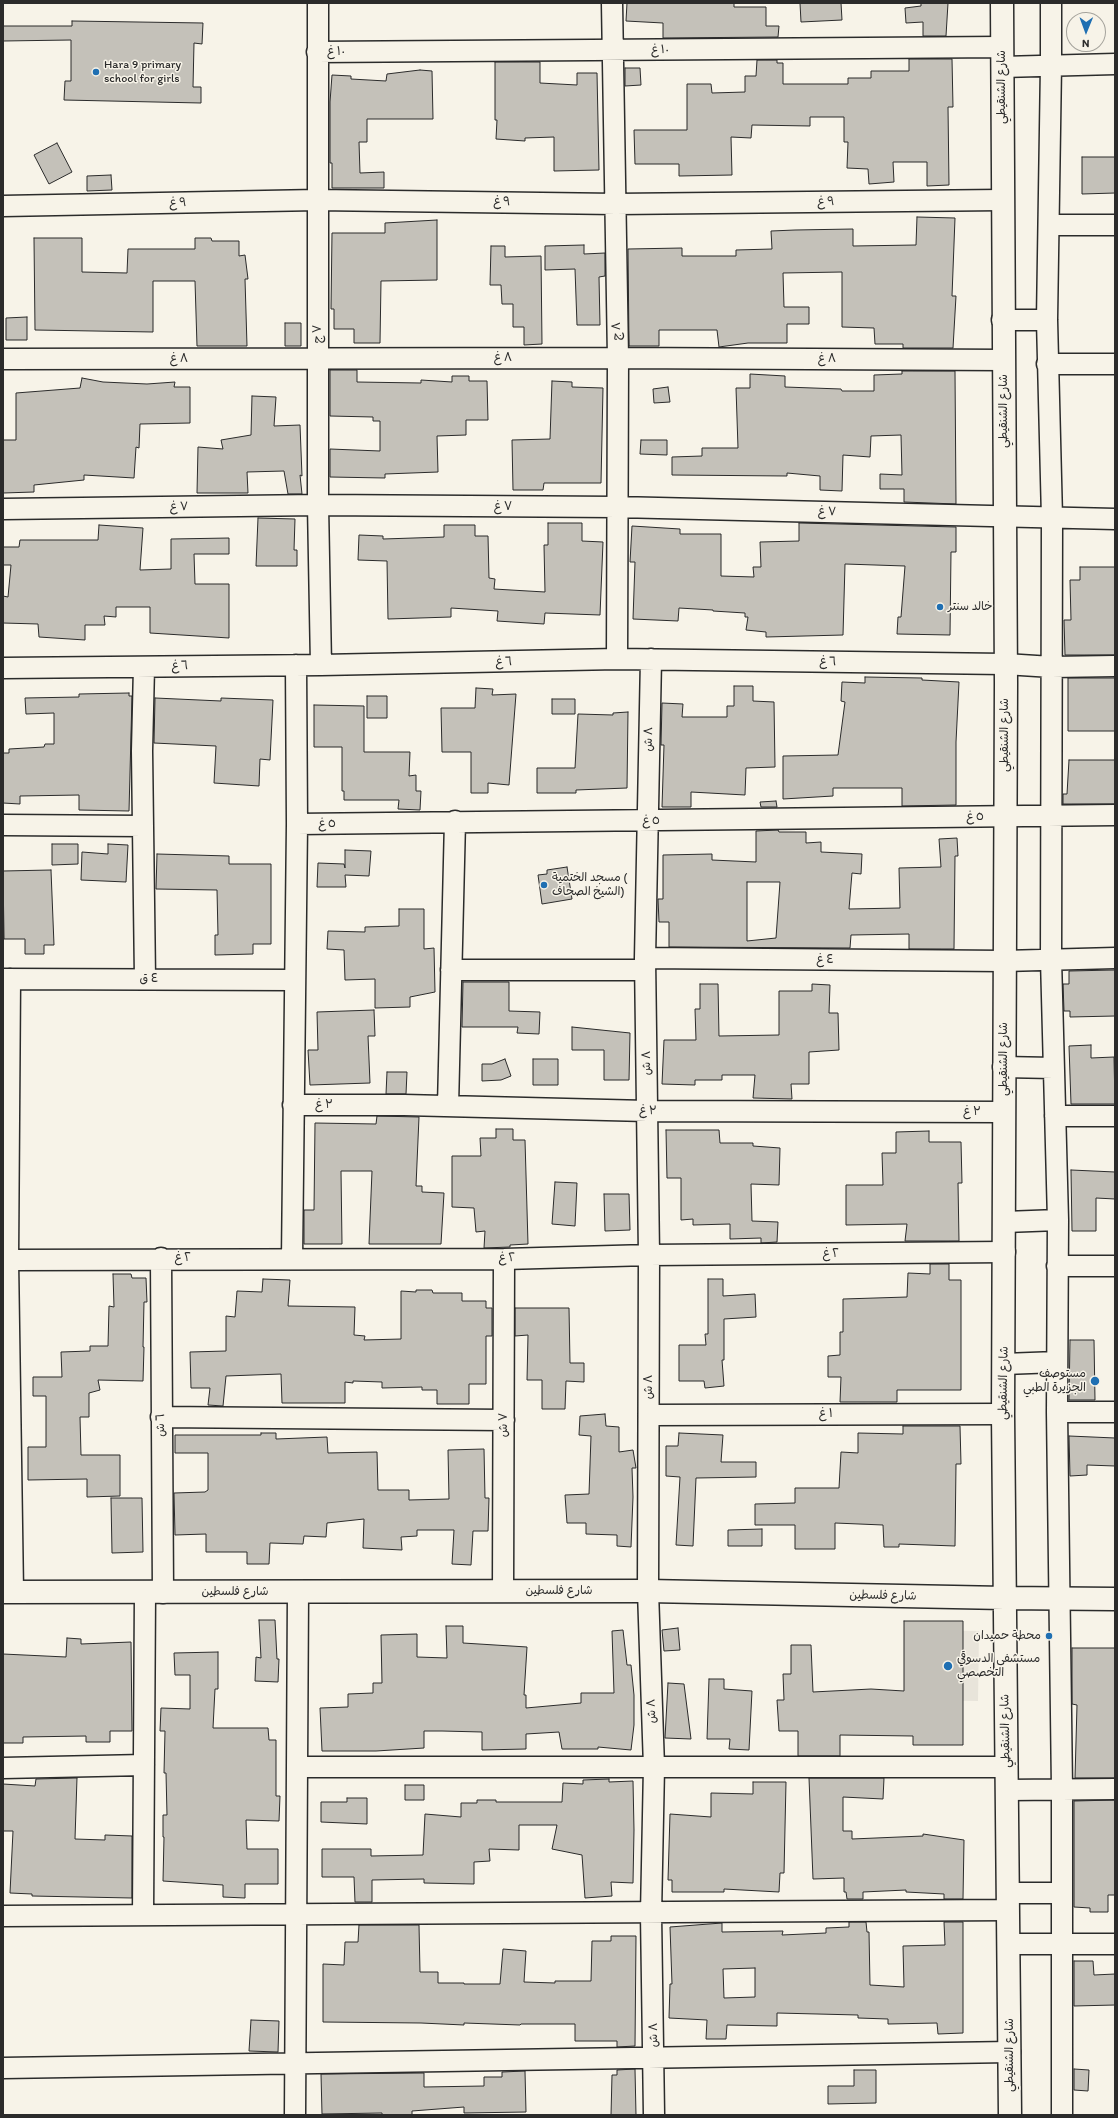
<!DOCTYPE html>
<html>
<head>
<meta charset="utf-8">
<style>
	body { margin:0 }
	#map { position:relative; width:1118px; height:2118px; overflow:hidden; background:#f7f3e8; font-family:Itim,sans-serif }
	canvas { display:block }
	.frame { position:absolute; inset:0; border:4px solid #2b2b2b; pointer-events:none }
	.north { position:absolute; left:1066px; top:12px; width:40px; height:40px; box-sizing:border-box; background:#f7f3e8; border:1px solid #a5a39c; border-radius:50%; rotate:181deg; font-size:11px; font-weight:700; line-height:16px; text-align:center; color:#2b2b2b }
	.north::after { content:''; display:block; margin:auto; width:14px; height:18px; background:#1f6fb2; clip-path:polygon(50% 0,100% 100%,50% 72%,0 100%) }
</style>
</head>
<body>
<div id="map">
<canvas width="1118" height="2118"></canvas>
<div class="frame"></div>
<div class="north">N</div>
</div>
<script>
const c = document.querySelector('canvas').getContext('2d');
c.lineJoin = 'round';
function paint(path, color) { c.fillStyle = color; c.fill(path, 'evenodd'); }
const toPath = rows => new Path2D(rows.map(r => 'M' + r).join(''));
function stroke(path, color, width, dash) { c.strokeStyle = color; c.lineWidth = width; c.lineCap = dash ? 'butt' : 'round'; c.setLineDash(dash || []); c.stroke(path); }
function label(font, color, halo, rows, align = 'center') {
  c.font = font + ' Itim,"Playpen Sans Arabic",sans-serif'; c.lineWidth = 3; c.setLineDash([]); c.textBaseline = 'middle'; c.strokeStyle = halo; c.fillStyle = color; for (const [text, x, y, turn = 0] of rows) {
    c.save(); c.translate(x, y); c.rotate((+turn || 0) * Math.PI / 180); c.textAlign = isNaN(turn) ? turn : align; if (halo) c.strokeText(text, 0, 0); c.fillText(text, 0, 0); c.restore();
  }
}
const built = toPath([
	[918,1630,979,1631,978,1701,917,1700]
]);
const building = toPath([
	[627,3,734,3,734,7,766,7,766,26,779,26,778,37,663,38,663,23,626,21,627,3],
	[800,3,841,3,842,20,801,22,800,3],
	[921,3,948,3,946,36,923,36,923,22,906,23,905,8,921,6,921,3],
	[72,21,203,23,202,44,194,43,193,87,201,87,201,103,64,100,65,81,71,81,71,40,3,41,3,26,72,26,72,21],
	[909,59,952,59,953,107,948,107,949,185,927,186,927,162,893,162,894,182,869,184,868,169,847,168,848,142,844,142,844,117,810,117,810,126,752,125,751,138,731,137,732,175,679,176,679,164,635,164,634,130,687,130,687,84,711,84,712,93,745,92,745,76,756,76,757,60,777,60,777,63,783,63,783,84,848,84,848,78,871,78,871,71,909,71,909,59],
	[495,62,540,62,540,83,577,85,577,73,597,73,599,170,554,171,554,137,525,138,525,141,496,139,497,120,495,120,495,62],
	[625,68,640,68,641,85,625,86,625,68],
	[420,70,432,71,433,119,367,119,367,142,359,142,360,173,384,172,384,188,332,188,332,163,330,163,330,102,332,75,351,76,351,79,386,81,387,74,420,70],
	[57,143,72,172,49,184,34,155,57,143],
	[1082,157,1115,157,1115,193,1082,194,1082,157],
	[111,175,112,190,87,191,87,176,111,175],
	[917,217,955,218,952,296,956,296,953,348,903,348,903,344,875,344,874,328,842,327,842,272,783,273,784,307,809,307,809,324,787,324,787,343,748,343,719,347,717,330,659,330,659,346,629,346,628,249,682,248,682,256,736,256,736,250,772,249,771,231,795,230,853,229,853,246,916,245,917,217],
	[437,220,437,280,381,281,380,343,354,343,354,329,334,329,334,309,331,309,332,233,385,233,385,223,437,220],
	[34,238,82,238,82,272,127,273,128,249,195,249,195,238,211,238,212,241,239,241,239,256,245,255,248,279,245,279,247,346,197,346,195,281,153,281,153,332,35,330,34,238],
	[584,245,584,254,605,253,605,276,599,277,600,325,577,325,575,269,545,270,545,246,584,245],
	[491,246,505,246,505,257,541,256,542,344,524,345,524,327,513,327,513,304,502,304,501,285,490,285,491,246],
	[27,317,27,340,6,340,6,318,27,317],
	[285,323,301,323,301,346,285,346,285,323],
	[330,370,357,370,357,382,421,383,421,380,452,382,452,376,469,376,469,381,487,381,488,420,466,420,466,435,437,436,438,472,385,474,385,478,330,477,330,449,380,451,380,421,373,421,373,417,330,416,330,370],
	[902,371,955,371,956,504,904,502,904,489,880,489,880,474,902,475,901,435,871,436,870,457,843,455,842,491,820,490,820,476,787,473,787,476,672,475,672,457,702,456,702,448,738,448,736,388,750,388,750,374,785,376,785,387,841,389,842,391,874,391,874,375,902,374,902,371],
	[82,378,103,382,147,384,175,382,174,387,190,387,190,423,140,424,139,448,136,447,134,478,84,475,84,480,34,485,34,492,3,493,3,440,16,440,16,393,80,388,82,378],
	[552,381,572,382,572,387,603,388,601,483,544,483,543,490,513,490,512,440,550,439,552,381],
	[668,387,670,402,654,403,653,389,668,387],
	[252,396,276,397,274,426,300,425,302,476,300,475,302,494,288,494,284,471,247,472,248,493,197,493,198,447,223,449,221,440,251,435,252,396],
	[641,440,667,440,667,455,640,454,641,440],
	[258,518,295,519,294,550,297,550,297,566,256,566,258,518],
	[548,523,582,523,582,541,603,542,600,615,545,613,544,624,497,621,498,611,451,608,451,617,388,619,387,561,358,560,359,535,383,536,383,539,444,537,444,525,475,525,475,536,488,536,489,578,495,579,494,589,545,592,544,545,548,545,548,523],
	[799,523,956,527,956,552,951,552,950,635,897,634,898,617,901,617,905,566,845,564,843,635,766,637,766,632,746,630,748,617,745,617,745,613,713,611,713,610,679,608,678,621,633,619,635,562,630,562,632,526,680,529,680,534,721,534,721,576,754,577,753,567,761,567,760,542,799,541,799,523],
	[99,525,143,528,140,570,171,569,171,539,229,538,229,554,194,554,195,584,229,584,229,638,150,633,150,607,116,607,116,617,104,616,105,625,85,625,85,640,39,637,38,624,3,623,3,596,8,597,11,565,3,565,3,547,19,547,20,540,98,540,99,525],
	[1080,567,1115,567,1115,655,1065,655,1064,620,1071,620,1070,580,1080,580,1080,567],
	[865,677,922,678,922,680,959,682,956,742,956,805,902,806,902,788,833,788,833,796,783,799,783,756,838,755,845,702,841,701,842,682,865,683,865,677],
	[1068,678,1115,678,1115,731,1068,731,1068,678],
	[734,686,753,686,753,701,774,702,775,767,746,768,745,795,691,792,691,807,662,807,664,745,661,745,662,703,683,704,682,717,727,717,727,706,734,706,734,686],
	[476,688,493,689,492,695,516,694,509,785,488,783,488,793,471,793,471,752,442,752,441,708,475,708,476,688],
	[129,693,129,696,132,696,129,811,79,810,79,795,20,796,20,804,3,803,3,753,9,753,9,749,44,747,45,744,54,744,54,713,26,714,25,698,79,697,79,694,129,693],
	[367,696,387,696,387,718,367,718,367,696],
	[155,698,221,701,221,698,273,700,270,760,260,759,259,786,214,783,216,746,154,743,155,698],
	[552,699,575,699,575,714,552,714,552,699],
	[314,705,364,706,364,752,410,752,409,776,416,775,416,791,421,791,420,810,398,809,399,800,344,800,344,791,342,791,342,747,314,747,314,705],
	[628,712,627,788,576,790,576,793,537,793,537,768,575,768,578,714,613,715,613,713,628,712],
	[1069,760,1115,760,1115,804,1063,804,1063,794,1067,794,1069,760],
	[776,801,777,807,761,807,760,802,776,801],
	[778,830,779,832,806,832,806,843,821,842,821,852,862,854,861,874,852,873,849,909,900,908,899,868,941,867,939,839,957,838,958,856,955,856,954,949,909,949,909,934,851,935,850,948,669,947,669,922,659,922,658,899,663,899,663,855,712,854,712,860,756,862,756,831,778,830],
	[747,882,780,882,776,938,747,941,747,882],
	[52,844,78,844,78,864,52,865,52,844],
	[108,844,128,845,126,882,81,880,82,852,108,854,108,844],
	[345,850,371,851,369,876,345,875,346,887,317,887,318,863,344,864,345,868,345,850],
	[157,854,229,856,229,864,271,864,271,944,253,944,253,954,215,955,215,935,218,935,217,890,156,889,157,854],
	[567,867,572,899,542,904,538,875,547,874,547,870,567,867],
	[51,870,54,945,44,945,44,954,25,954,25,939,4,939,3,871,51,870],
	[399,909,424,909,424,949,434,948,435,992,410,997,410,1007,375,1008,375,979,345,980,344,950,327,949,328,931,365,932,365,927,399,926,399,909],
	[1115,970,1115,1016,1070,1017,1070,1011,1064,1011,1063,984,1069,984,1069,971,1115,970],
	[463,982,509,982,509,1011,540,1012,539,1034,517,1033,518,1027,462,1027,463,982],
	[700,984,718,984,719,1036,779,1035,779,991,812,991,812,984,830,985,829,1013,838,1013,839,1050,809,1052,809,1084,791,1084,792,1099,753,1098,755,1075,722,1075,722,1080,695,1080,695,1085,662,1084,664,1040,696,1040,695,1009,700,1009,700,984],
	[374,1010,375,1036,368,1036,370,1083,310,1085,308,1050,318,1050,317,1012,374,1010],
	[572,1027,630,1033,629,1080,604,1080,604,1050,572,1050,572,1027],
	[1091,1045,1091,1058,1114,1057,1115,1104,1071,1104,1069,1046,1091,1045],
	[505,1059,511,1076,501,1080,482,1081,482,1064,492,1064,505,1059],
	[533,1059,558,1059,558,1085,533,1085,533,1059],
	[387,1072,407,1072,406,1094,386,1094,387,1072],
	[377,1116,419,1117,416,1186,422,1186,422,1192,444,1193,441,1244,369,1244,372,1171,341,1171,342,1244,304,1244,304,1210,314,1210,315,1123,376,1124,377,1116],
	[496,1129,513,1129,513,1140,525,1140,528,1244,510,1245,510,1247,484,1248,485,1231,476,1232,474,1208,452,1207,452,1156,481,1156,480,1138,496,1138,496,1129],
	[666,1130,719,1130,720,1143,753,1143,753,1146,780,1148,779,1185,751,1184,752,1221,778,1222,777,1242,761,1243,761,1238,730,1239,730,1224,693,1225,693,1219,681,1220,681,1178,667,1178,666,1130],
	[929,1131,929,1142,961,1142,962,1183,958,1183,959,1241,905,1241,907,1224,846,1225,846,1185,883,1185,882,1153,896,1153,896,1132,929,1131],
	[1071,1170,1115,1172,1115,1199,1096,1198,1096,1231,1072,1231,1071,1170],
	[555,1182,577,1183,575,1226,552,1224,555,1182],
	[604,1194,629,1194,630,1230,605,1231,604,1194],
	[930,1264,949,1264,949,1280,961,1280,961,1390,897,1390,897,1402,840,1402,841,1377,828,1377,828,1356,840,1355,840,1332,843,1332,843,1299,907,1297,908,1273,930,1274,930,1264],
	[113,1274,131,1274,132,1278,146,1278,147,1302,144,1302,143,1347,144,1347,143,1381,98,1380,100,1390,89,1393,89,1417,80,1417,81,1455,120,1455,120,1496,87,1497,87,1479,28,1480,28,1447,46,1447,46,1396,33,1396,33,1377,62,1377,61,1352,90,1351,90,1346,108,1346,109,1306,114,1307,113,1274],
	[263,1279,290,1280,288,1306,355,1307,354,1335,365,1336,364,1340,401,1339,401,1291,416,1292,416,1290,432,1290,433,1293,462,1293,462,1301,486,1301,486,1308,492,1308,492,1336,486,1336,486,1384,469,1384,469,1404,437,1404,437,1390,422,1390,422,1387,382,1388,382,1382,353,1381,353,1383,345,1382,345,1403,282,1403,281,1374,226,1376,223,1406,208,1405,210,1388,191,1388,190,1352,226,1351,226,1316,235,1317,237,1291,262,1292,263,1279],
	[708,1279,723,1279,723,1296,755,1294,756,1317,724,1319,724,1360,722,1360,724,1386,705,1388,704,1381,679,1381,679,1345,706,1345,705,1334,708,1334,708,1279],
	[515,1308,569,1308,570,1363,584,1363,584,1382,566,1381,565,1409,542,1409,542,1380,527,1380,528,1335,515,1336,515,1308],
	[1070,1340,1094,1340,1095,1400,1069,1400,1070,1340],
	[605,1414,606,1426,619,1427,619,1452,633,1450,636,1468,632,1468,633,1497,631,1547,617,1546,617,1535,586,1534,586,1523,567,1523,565,1495,589,1494,591,1436,579,1435,580,1416,605,1414],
	[903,1426,960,1426,961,1464,956,1464,955,1546,899,1544,899,1547,884,1547,883,1525,835,1523,835,1549,795,1549,795,1525,755,1525,755,1504,795,1503,795,1488,839,1488,841,1452,858,1453,858,1433,903,1434,903,1426],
	[261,1433,276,1433,276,1439,327,1437,328,1453,377,1452,378,1490,409,1490,409,1500,449,1499,448,1450,484,1449,485,1498,489,1498,488,1531,473,1531,471,1565,452,1564,454,1530,417,1530,417,1536,401,1537,402,1550,363,1548,364,1519,327,1523,326,1537,304,1536,303,1544,270,1543,269,1564,247,1564,247,1552,206,1552,206,1534,175,1535,174,1493,205,1492,208,1490,208,1453,175,1453,175,1435,261,1435,261,1433],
	[679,1433,723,1435,721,1462,756,1462,756,1477,696,1478,693,1546,676,1545,680,1477,666,1476,666,1446,678,1446,679,1433],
	[1069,1436,1115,1438,1115,1466,1087,1465,1087,1475,1070,1476,1069,1436],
	[111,1498,142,1498,143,1552,112,1553,111,1498],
	[762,1529,762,1546,728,1546,728,1530,762,1529],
	[259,1620,275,1620,277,1659,279,1659,278,1682,255,1681,256,1657,261,1658,259,1620],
	[904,1621,963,1621,963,1745,913,1745,913,1736,840,1735,840,1756,798,1756,798,1731,779,1731,777,1700,784,1700,783,1674,791,1674,791,1645,811,1645,813,1692,871,1689,904,1691,904,1621],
	[446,1626,463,1626,463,1643,527,1647,524,1695,526,1695,526,1708,581,1703,581,1693,614,1693,612,1631,623,1630,627,1665,631,1665,634,1695,634,1725,631,1750,598,1747,598,1749,562,1749,559,1732,526,1734,526,1749,482,1750,482,1732,442,1731,424,1731,424,1748,376,1751,322,1751,320,1708,348,1707,348,1694,373,1693,373,1683,382,1683,381,1635,417,1634,417,1657,447,1658,446,1626],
	[678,1628,680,1650,664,1651,662,1630,678,1628],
	[67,1638,81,1639,81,1644,131,1642,132,1731,110,1731,110,1742,86,1742,86,1736,23,1737,23,1743,3,1743,3,1654,66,1657,67,1638],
	[1072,1648,1115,1648,1115,1778,1075,1778,1077,1705,1072,1704,1072,1648],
	[218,1652,218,1689,215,1689,213,1728,268,1728,269,1740,276,1740,276,1796,280,1796,279,1821,246,1820,247,1849,278,1849,278,1884,245,1884,245,1898,223,1897,223,1885,163,1881,164,1837,163,1837,163,1815,167,1815,166,1773,164,1773,165,1731,160,1731,161,1708,190,1709,190,1675,175,1675,174,1653,218,1652],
	[709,1679,724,1679,724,1689,752,1691,749,1750,729,1749,730,1739,707,1739,709,1679],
	[668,1683,684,1684,691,1739,665,1738,668,1683],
	[77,1778,75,1839,105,1840,105,1835,132,1836,132,1898,32,1896,32,1894,10,1893,13,1831,3,1831,3,1784,35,1786,36,1779,77,1778],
	[809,1778,884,1778,883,1799,843,1797,843,1831,852,1831,852,1839,923,1836,923,1834,964,1840,963,1899,944,1899,944,1894,906,1892,906,1890,863,1892,863,1899,847,1899,846,1892,844,1892,844,1878,813,1879,809,1778],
	[609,1779,609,1782,633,1781,634,1830,633,1883,611,1882,612,1896,585,1898,582,1855,552,1849,557,1825,519,1825,519,1850,489,1849,490,1861,474,1862,474,1884,424,1883,424,1879,372,1880,372,1902,355,1902,354,1877,322,1877,322,1849,371,1849,371,1856,423,1855,425,1814,461,1817,461,1803,477,1803,477,1800,496,1800,496,1802,562,1802,563,1783,583,1784,583,1780,609,1779],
	[753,1782,786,1782,784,1873,780,1873,779,1892,724,1889,724,1892,672,1892,672,1880,668,1880,670,1814,711,1817,711,1793,753,1794,753,1782],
	[405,1785,424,1785,424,1800,405,1800,405,1785],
	[347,1798,367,1798,367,1824,321,1822,321,1802,347,1802,347,1798],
	[1115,1800,1115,1895,1108,1895,1108,1912,1090,1912,1090,1908,1074,1907,1074,1801,1115,1800],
	[849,1922,866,1922,867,1932,869,1932,870,1985,904,1987,903,1946,945,1945,944,1922,963,1922,963,2033,938,2034,937,2023,888,2024,888,2019,858,2018,858,2015,777,2013,777,2026,727,2025,726,2039,706,2039,707,2020,669,2018,670,1984,672,1984,670,1927,722,1923,722,1932,783,1931,782,1935,826,1933,826,1928,849,1927,849,1922],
	[755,1968,755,1997,724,1998,723,1969,755,1968],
	[359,1925,419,1925,420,1972,438,1972,438,1983,464,1983,464,1984,500,1984,503,1949,526,1951,524,1982,555,1983,555,1981,591,1981,592,1941,611,1941,611,1936,636,1936,635,2046,617,2047,617,2041,575,2041,575,2024,521,2024,520,2025,464,2023,464,2025,421,2023,323,2022,323,1964,344,1965,345,1942,358,1942,359,1925],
	[1074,1961,1093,1961,1094,1975,1115,1974,1115,2005,1074,2006,1074,1961],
	[251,2020,279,2021,278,2052,249,2051,251,2020],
	[635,2069,636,2115,611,2115,612,2075,617,2075,617,2070,635,2069],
	[1074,2069,1089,2070,1088,2091,1074,2090,1074,2069],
	[854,2070,876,2070,876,2103,828,2104,828,2086,854,2086,854,2070],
	[525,2071,526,2112,464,2113,464,2107,412,2111,412,2115,382,2115,382,2113,322,2114,321,2074,424,2073,424,2087,484,2086,484,2077,502,2077,502,2072,525,2071]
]);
const minor = toPath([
	[318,3,318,505,321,665],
	[612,3,618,358,617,659],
	[1051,3,1051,65,1047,320,1052,518,1051,959,1058,1220,1057,1412,1062,1789,1062,2115],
	[317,52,1002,47],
	[1002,67,1115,64],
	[3,206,317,200,616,204,1002,200],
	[1049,225,1115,225],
	[1002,320,1047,320],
	[3,359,618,358,1004,360],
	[1047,364,1115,364],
	[3,509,318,505,617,507,1115,519],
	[651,659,645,958,649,1255,648,1591,654,1767,651,1914,654,2115],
	[144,667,142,751,145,979],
	[3,668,321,665,617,659,1005,664,1052,667,1115,666],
	[297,824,1115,815],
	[3,825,143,826],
	[645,958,1004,961,1115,958],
	[451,970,645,970],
	[3,979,294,980],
	[10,979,8,1260,13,1592],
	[1003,1067,1053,1068],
	[293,1105,404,1105,647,1111,1004,1112],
	[448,1106,455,821],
	[1055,1116,1115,1116],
	[1005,1222,1058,1220],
	[161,1258,163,1593],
	[292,1259,297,824,296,665],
	[8,1260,504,1259,649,1255,1005,1252],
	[1057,1266,1115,1266],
	[1004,1364,1057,1362],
	[1057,1412,1115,1412],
	[649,1415,1003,1414],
	[161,1417,504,1420],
	[503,1591,504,1259],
	[297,1767,1006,1767],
	[3,1768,144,1765],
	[1007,1790,1115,1789],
	[1008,1893,1061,1893],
	[143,1915,145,1593],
	[3,1916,1008,1910],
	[1009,1944,1115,1944],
	[3,2068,1010,2052],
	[295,2115,298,1592]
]);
const tertiary = toPath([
	[1002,3,1006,683,1003,1414,1010,2115],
	[3,1592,648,1591,1004,1598,1115,1599]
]);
const markers = [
	[96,72,4,"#1f6fb2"],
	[940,607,4,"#1f6fb2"],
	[544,885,4,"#1f6fb2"],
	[1095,1381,5,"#1f6fb2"],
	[1049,1636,4,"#1f6fb2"],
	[948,1666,5,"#1f6fb2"]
];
const streetNames = [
	["١٠ غ",660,50,-1],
	["١٠ غ",336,52],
	["شارع الشنقيطي",1002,87,-90],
	["٩ غ",502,202,1],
	["٩ غ",826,202,-1],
	["٩ غ",178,203,-1],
	["٨ ج",617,331,-91],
	["٧ ج",318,334,-90],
	["٨ غ",503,358],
	["٨ غ",179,359],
	["٨ غ",827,359],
	["شارع الشنقيطي",1004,411,-90],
	["٧ غ",179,507,-1],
	["٧ غ",503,507],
	["٧ غ",827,512,1],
	["٦ غ",504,662,-1],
	["٦ غ",828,662,1],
	["٦ غ",180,666,-1],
	["شارع الشنقيطي",1005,735,-90],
	["٨ ش",649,739,-89],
	["٥ غ",975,817,-1],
	["٥ غ",651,821,-1],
	["٥ غ",327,824,-1],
	["٤ غ",825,960],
	["٤ ق",149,979],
	["شارع الشنقيطي",1004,1059,-90],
	["٨ ش",647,1063,-91],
	["٣ غ",324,1105],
	["٣ غ",648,1111,1],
	["٣ غ",972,1112],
	["٢ غ",831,1254],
	["٢ غ",183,1258],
	["٢ غ",507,1258,-1],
	["شارع الشنقيطي",1004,1383,-89],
	["٨ ش",649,1387,-90],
	["١ غ",826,1414],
	["٦ ش",161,1425,-91],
	["٧ ش",504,1425,-90],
	["شارع فلسطين",559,1591],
	["شارع فلسطين",235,1592],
	["شارع فلسطين",883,1596,1],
	["٨ ش",652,1711,-92],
	["شارع الشنقيطي",1006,1731,-91],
	["٨ ش",654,2035,-91],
	["شارع الشنقيطي",1010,2055,-90]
];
const poiNames = [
	["Hara 9 primary",104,65],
	["school for girls",104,79],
	["خالد سنتر",948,607],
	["مسجد الختمية (",552,878],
	["الشيخ الصحاف)",552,892],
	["مستوصف",1086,1374,"right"],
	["الجزيرة الطبي",1086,1388,"right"],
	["محطة حميدان",1041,1636,"right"],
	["مستشفى الدسوقي",957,1659],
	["التخصصي",957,1673]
];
paint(built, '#e8e4da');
paint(building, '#c4c1b9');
stroke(building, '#2b2b2b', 1);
stroke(minor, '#2b2b2b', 23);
stroke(tertiary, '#2b2b2b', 25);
stroke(minor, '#f7f3e8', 20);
stroke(tertiary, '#f7f3e8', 22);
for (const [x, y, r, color] of markers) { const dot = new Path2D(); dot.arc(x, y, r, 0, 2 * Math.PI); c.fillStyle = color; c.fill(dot); stroke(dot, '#f7f3e8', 1.5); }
label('12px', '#2b2b2b', '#f7f3e8', streetNames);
label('12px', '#2b2b2b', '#f7f3e8', poiNames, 'left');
</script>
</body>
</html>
